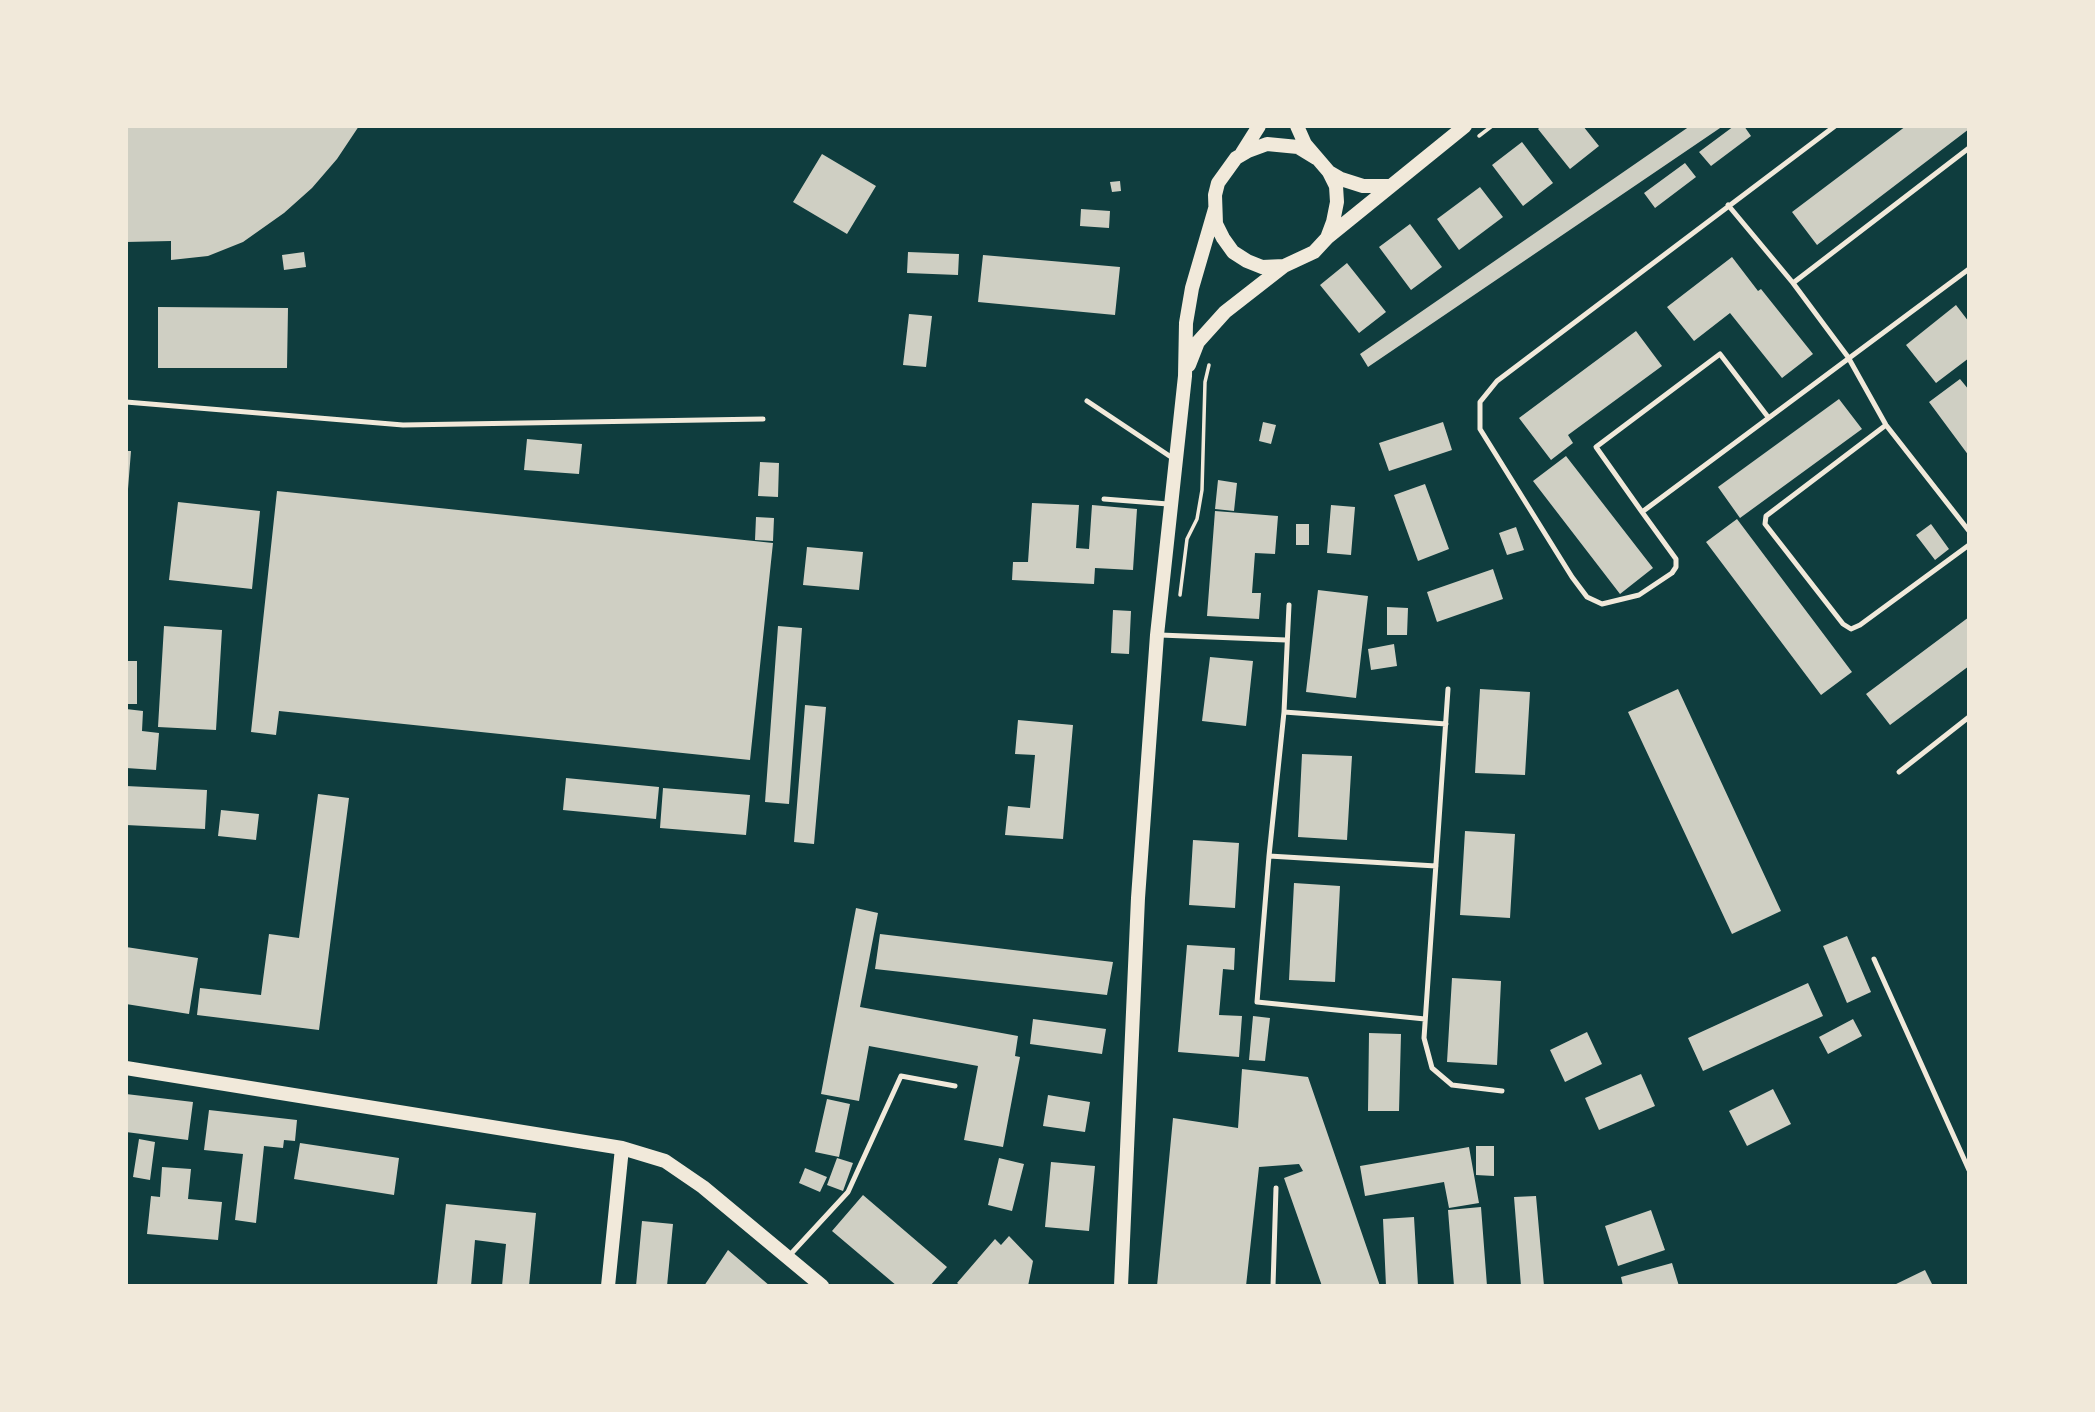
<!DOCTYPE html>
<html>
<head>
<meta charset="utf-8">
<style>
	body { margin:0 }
	#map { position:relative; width:2095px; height:1412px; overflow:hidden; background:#0f3d3e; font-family:Ubuntu,sans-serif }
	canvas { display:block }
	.frame { position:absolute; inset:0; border:128px solid #f1e9da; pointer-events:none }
</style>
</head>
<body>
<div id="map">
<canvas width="2095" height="1412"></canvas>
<div class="frame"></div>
</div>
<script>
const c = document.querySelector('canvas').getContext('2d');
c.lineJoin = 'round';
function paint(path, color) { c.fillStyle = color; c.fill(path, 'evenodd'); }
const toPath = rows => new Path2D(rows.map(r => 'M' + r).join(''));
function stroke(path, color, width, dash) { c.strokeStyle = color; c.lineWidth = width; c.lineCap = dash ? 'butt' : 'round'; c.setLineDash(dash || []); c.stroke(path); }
const building = toPath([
	[126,126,359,126,337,159,312,188,284,213,243,242,208,256,171,260,171,241,126,242],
	[1541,126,1583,126,1599,146,1570,169,1538,129],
	[1690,126,1723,126,1368,367,1360,354],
	[1734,126,1744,126,1751,136,1711,166,1699,152],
	[1906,126,1969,126,1969,129,1817,245,1792,212],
	[1522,142,1553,183,1523,206,1492,165],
	[822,154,876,186,847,234,793,202],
	[1685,163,1696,177,1655,208,1644,193],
	[1120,181,1121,191,1112,192,1110,182],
	[1480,187,1503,217,1459,250,1437,219],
	[1081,209,1110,211,1109,228,1080,226],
	[1410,224,1442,267,1411,290,1379,247],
	[304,252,306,267,284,270,282,255],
	[908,252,959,254,958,275,907,273],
	[983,255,1120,267,1115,315,978,302],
	[1732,257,1758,291,1761,289,1813,354,1782,378,1730,313,1694,341,1667,307],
	[1347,263,1386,312,1359,333,1320,285],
	[1956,305,1969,322,1969,358,1936,383,1906,345],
	[158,307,288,308,287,368,158,368],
	[909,314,932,316,926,367,903,365],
	[1636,331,1662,366,1568,435,1573,443,1551,460,1519,418],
	[1960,379,1969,390,1969,456,1929,402],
	[1839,399,1862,429,1740,518,1718,487],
	[1263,422,1276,425,1271,444,1259,441],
	[1443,422,1452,450,1389,471,1379,443],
	[527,439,582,444,579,474,524,470],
	[126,451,131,451,128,489,126,489],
	[1566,456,1653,568,1620,594,1533,481],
	[760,462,779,463,778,497,758,496],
	[1218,480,1237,483,1234,511,1215,509],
	[1425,484,1449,549,1418,561,1394,495],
	[277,491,773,543,750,760,279,711,276,735,251,732],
	[178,502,260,511,252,589,169,580],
	[1032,503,1079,505,1076,548,1089,549,1092,505,1137,509,1133,570,1095,568,1094,584,1012,580,1013,562,1028,562],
	[1331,505,1355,507,1351,555,1327,553],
	[1215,511,1278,516,1275,554,1255,553,1252,593,1261,593,1259,619,1207,616],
	[756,517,774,518,773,541,755,540],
	[1737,519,1852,672,1821,695,1706,542],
	[1296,524,1309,524,1309,545,1296,545],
	[1931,524,1949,549,1935,560,1916,535],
	[1516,527,1524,550,1507,555,1499,533],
	[807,547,863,552,859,590,803,585],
	[1493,569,1503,599,1437,622,1427,592],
	[1318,590,1368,596,1356,698,1306,692],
	[1387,607,1408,608,1407,635,1387,635],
	[1113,610,1131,611,1129,654,1111,653],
	[1969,617,1969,666,1890,725,1866,694],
	[164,626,222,630,216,730,158,727],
	[778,626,802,628,789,804,765,802],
	[1394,644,1397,666,1371,670,1368,649],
	[1210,657,1253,661,1246,726,1202,721],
	[126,661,137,661,137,704,126,704],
	[1480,689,1530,692,1525,775,1475,773],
	[1678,689,1781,911,1732,934,1628,712],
	[805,705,826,707,814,844,794,842],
	[126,709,143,711,142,731,159,733,156,770,126,768],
	[1018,720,1073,725,1063,839,1005,835,1008,806,1030,808,1035,755,1015,754],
	[1302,754,1352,756,1347,840,1298,837],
	[566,778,659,787,656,819,563,810],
	[126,786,207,790,205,829,126,825],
	[663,788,750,795,746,835,660,828],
	[318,794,349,798,319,1030,197,1015,200,988,261,995,269,934,299,938],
	[221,810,259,814,256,840,218,836],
	[1465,831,1515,834,1510,918,1460,915],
	[1193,840,1239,843,1235,908,1189,905],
	[1294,883,1340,886,1335,982,1289,980],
	[856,908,878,913,860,1007,1018,1036,1015,1056,1020,1057,1003,1147,964,1140,978,1066,869,1046,859,1101,821,1094],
	[880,934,1113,962,1107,995,875,969],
	[1847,936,1871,992,1847,1003,1823,946],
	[1187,945,1235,948,1234,970,1223,969,1219,1015,1242,1016,1239,1057,1178,1052],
	[126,947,198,958,189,1014,126,1004],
	[1452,978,1501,981,1497,1065,1447,1062],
	[1808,983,1823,1016,1703,1071,1688,1038],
	[1253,1016,1270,1018,1265,1061,1249,1060],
	[1033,1019,1106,1029,1102,1054,1030,1044],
	[1853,1019,1862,1036,1828,1054,1819,1037],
	[1587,1032,1602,1064,1565,1082,1550,1050],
	[1369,1033,1401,1034,1399,1111,1368,1111],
	[1242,1069,1308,1077,1380,1286,1322,1286,1284,1178,1303,1171,1299,1164,1259,1167,1246,1286,1157,1286,1173,1118,1238,1128],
	[1641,1074,1655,1106,1599,1130,1585,1098],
	[1773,1089,1791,1124,1747,1146,1729,1111],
	[126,1094,193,1102,188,1140,126,1132],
	[1048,1095,1090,1102,1085,1132,1043,1126],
	[827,1099,850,1104,839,1157,815,1152],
	[209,1110,297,1120,295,1141,284,1140,283,1148,264,1146,256,1223,235,1220,243,1154,204,1150],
	[139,1139,155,1142,150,1180,133,1177],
	[300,1143,399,1158,394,1195,294,1179],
	[1476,1146,1494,1146,1494,1176,1476,1175],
	[1469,1147,1479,1203,1449,1208,1444,1182,1365,1196,1360,1166],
	[837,1158,853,1163,843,1191,827,1185],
	[999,1158,1024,1164,1012,1211,988,1205],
	[1051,1162,1095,1166,1089,1231,1045,1227],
	[162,1167,191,1169,188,1199,222,1202,218,1240,147,1234,151,1196,160,1197],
	[805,1168,827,1177,820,1192,799,1183],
	[863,1195,947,1267,930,1286,897,1286,832,1231],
	[1536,1196,1544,1286,1521,1286,1514,1197],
	[446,1204,536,1213,529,1286,502,1286,506,1244,475,1240,471,1286,437,1285],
	[1481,1207,1487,1286,1454,1286,1448,1210],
	[1651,1210,1665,1250,1618,1266,1605,1226],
	[1414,1217,1418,1286,1386,1286,1383,1219],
	[642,1221,673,1224,667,1286,636,1286],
	[1009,1236,1033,1261,1028,1286,961,1286,957,1283,995,1239,1001,1245],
	[728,1250,770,1286,704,1286],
	[1672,1263,1679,1286,1623,1286,1621,1277],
	[1925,1270,1933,1286,1892,1286]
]);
const path = toPath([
	[1479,136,1492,126],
	[1180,595,1187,539,1197,519,1202,490,1205,382,1209,365]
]);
const service = toPath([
	[1728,205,1793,283,1848,357,1886,425,1969,531],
	[1793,283,1969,148],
	[1087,401,1174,459],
	[126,402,403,425,763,419],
	[1768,417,1720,354,1596,447,1642,512,1969,269],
	[1886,425,1766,516,1765,524,1843,624,1851,629,1860,625,1969,545],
	[1104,499,1168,504],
	[1642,512,1676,559,1676,567,1672,573,1639,595,1602,604,1587,597,1572,577,1480,429,1480,402,1497,381,1835,126],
	[1289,605,1284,712,1269,856,1257,1002,1425,1019],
	[1160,635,1286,640],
	[1448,689,1424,1038,1432,1068,1452,1085,1502,1091],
	[1284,712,1446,724],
	[1899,772,1969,717],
	[1269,856,1436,866],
	[1874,959,1969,1170],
	[788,1257,848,1192,901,1076,955,1086],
	[1273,1286,1276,1188]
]);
const secondary = toPath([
	[1297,126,1305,144,1329,172,1336,186,1337,202,1333,222,1327,238,1314,252,1284,266,1262,267,1247,261,1233,252,1223,238,1216,224,1215,195,1218,183,1236,158,1248,151,1267,144,1298,147,1316,158],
	[1242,153,1259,126],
	[1329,172,1341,179,1363,186,1391,186],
	[1328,237,1465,126],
	[1189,365,1198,342,1225,312,1284,266],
	[126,1068,622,1148,665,1161,703,1187,822,1286],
	[608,1286,622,1148],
	[1121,1286,1138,898,1157,635,1185,376,1186,323,1192,288,1215,209]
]);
paint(building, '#cfcfc3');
stroke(path, '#f1e9da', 3.5);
stroke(service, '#f1e9da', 5);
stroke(secondary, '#f1e9da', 14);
</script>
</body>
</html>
